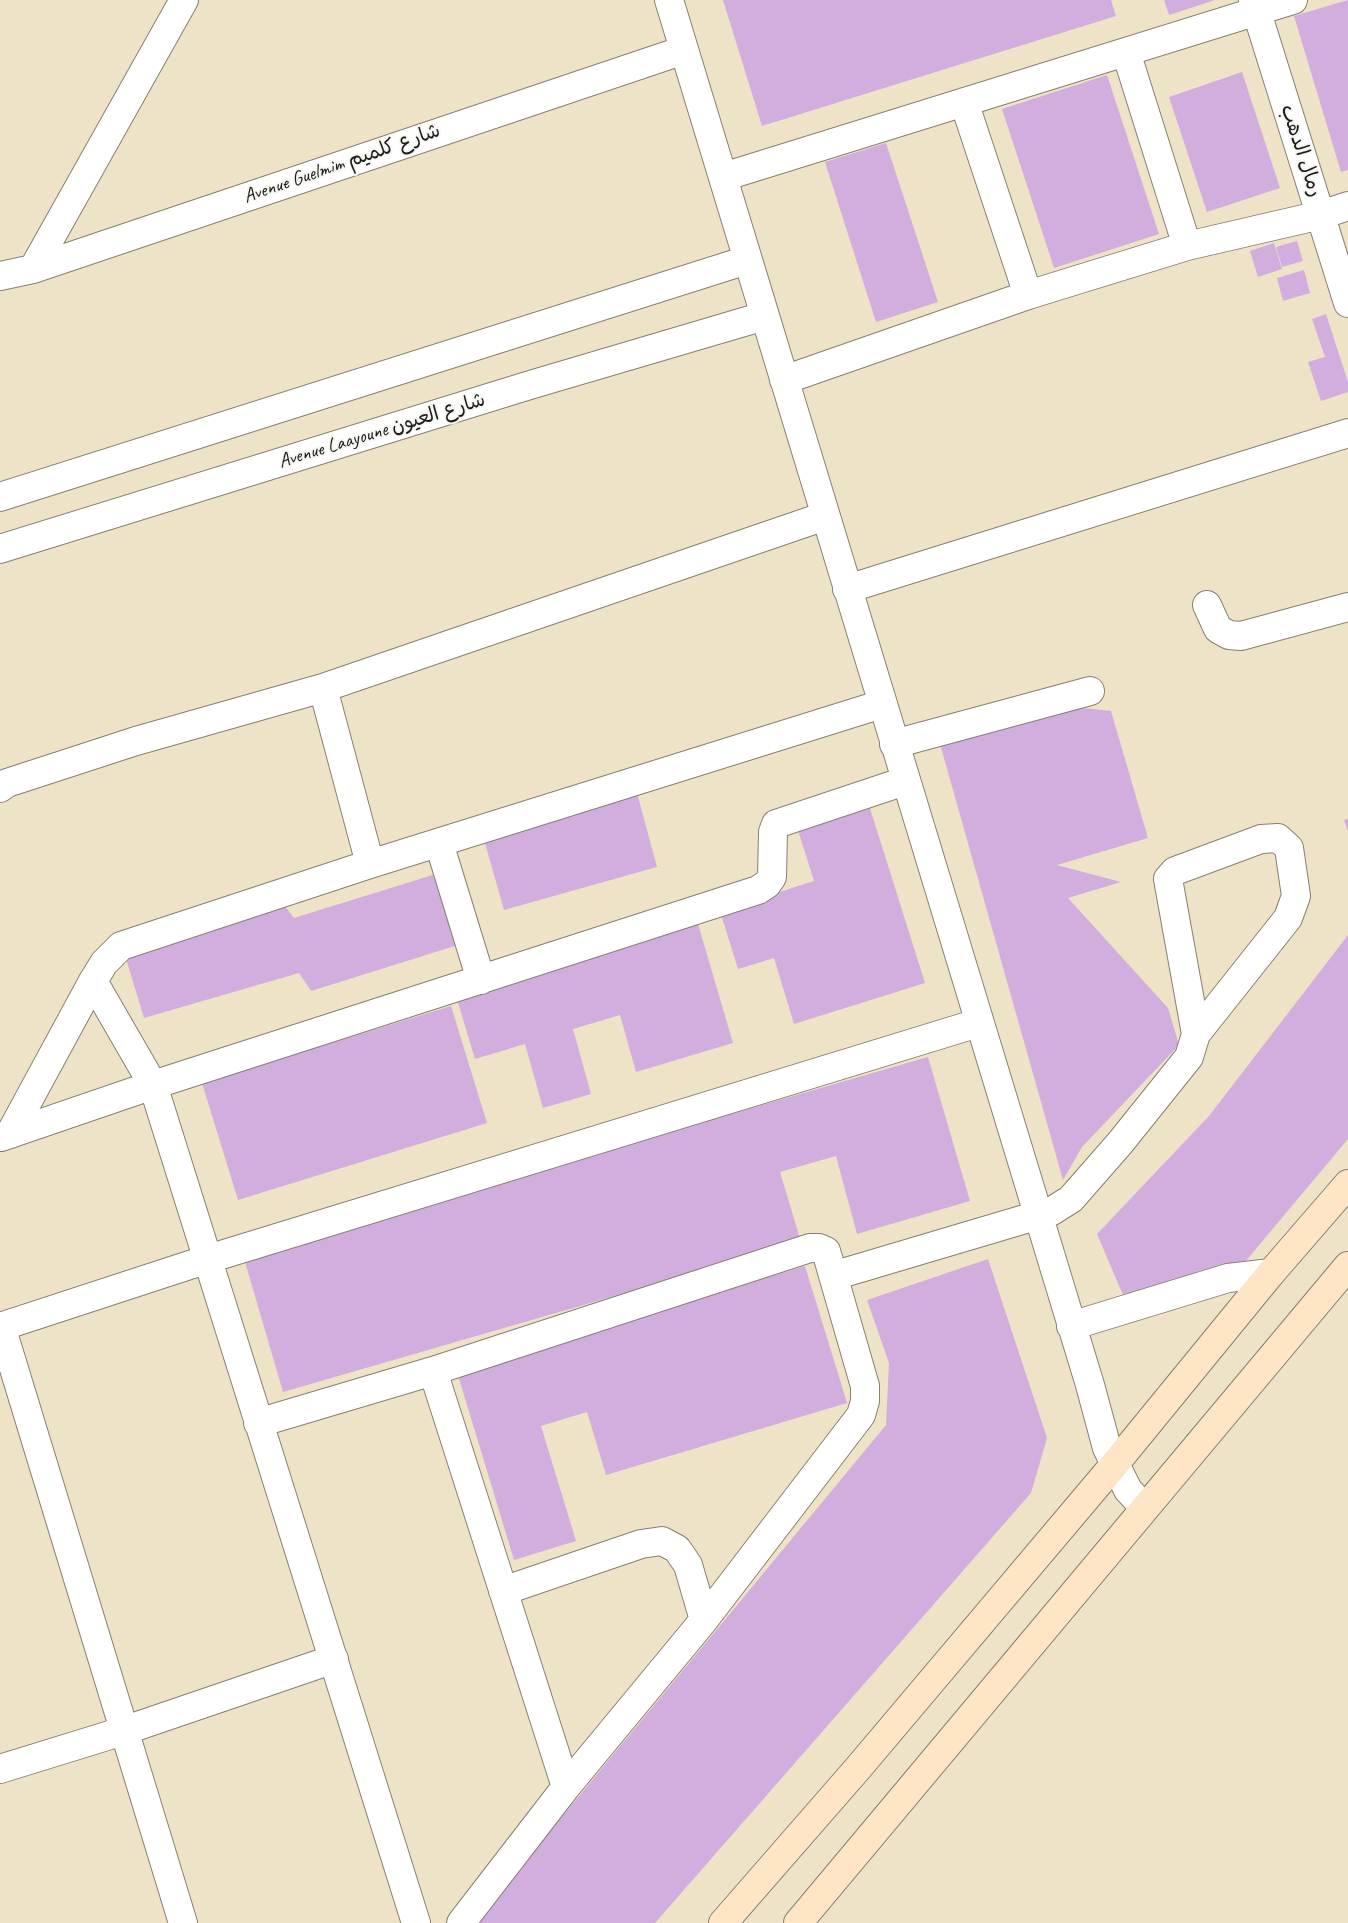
<!DOCTYPE html>
<html>
<head>
<meta charset="utf-8">
<style>
	body { margin:0 }
	canvas { display:block; background:#eee3c7 }
</style>
</head>
<body>
<canvas width="1348" height="1923"></canvas>
<script>
const c = document.querySelector('canvas').getContext('2d');
c.lineJoin = 'round';
function paint(path, color) { c.fillStyle = color; c.fill(path, 'evenodd'); }
const toPath = rows => new Path2D(rows.map(r => 'M' + r).join(''));
function stroke(path, color, width, dash) { c.strokeStyle = color; c.lineWidth = width; c.lineCap = dash ? 'butt' : 'round'; c.setLineDash(dash || []); c.stroke(path); }
function label(font, color, halo, rows, align = 'center') {
  c.font = font + ' Caveat,"Playpen Sans Arabic",sans-serif'; c.lineWidth = 4; c.setLineDash([]); c.textBaseline = 'middle'; c.strokeStyle = halo; c.fillStyle = color; for (const [text, x, y, turn = 0] of rows) {
    c.save(); c.translate(x, y); c.rotate((+turn || 0) * Math.PI / 180); c.textAlign = isNaN(turn) ? turn : align; if (halo) c.strokeText(text, 0, 0); c.fillText(text, 0, 0); c.restore();
  }
}
const building = toPath([
	[723,0,1111,0,1116,16,762,126],
	[1164,0,1215,0,1169,15],
	[1348,0,1348,170,1341,172,1294,16],
	[1242,72,1280,188,1207,212,1169,97],
	[1107,75,1159,234,1054,268,1002,109],
	[886,143,938,302,876,322,825,162],
	[1297,241,1303,261,1282,267,1276,247],
	[1274,243,1282,269,1258,277,1250,251],
	[1304,270,1310,293,1283,301,1277,278],
	[1326,314,1348,382,1348,392,1321,401,1308,362,1325,357,1312,319],
	[1073,707,1111,711,1148,838,1057,865,1121,882,1068,898,1168,1008,1179,1045,1082,1147,1063,1180,940,744],
	[637,793,657,867,504,910,483,836],
	[868,802,925,983,794,1024,774,958,738,969,720,911,814,881,796,824],
	[1348,819,1348,832,1344,820],
	[439,873,461,944,311,991,299,973,144,1018,124,952,284,905,294,918],
	[698,924,733,1043,636,1072,620,1015,573,1029,591,1094,543,1108,525,1044,475,1059,456,996],
	[1348,935,1348,1139,1245,1262,1199,1271,1155,1290,1123,1295,1097,1234,1209,1116],
	[451,1006,487,1123,238,1200,202,1083],
	[928,1057,970,1201,857,1234,836,1156,780,1172,801,1242,283,1392,243,1255],
	[988,1259,1047,1438,1031,1493,655,1923,474,1923,886,1425,889,1363,867,1300],
	[805,1266,847,1403,606,1475,587,1412,541,1426,576,1541,514,1560,457,1372]
]);
const street = toPath([
	[669,0,1090,1385,1107,1448,1128,1490,1144,1507],
	[1253,0,1348,303],
	[1126,52,1187,246],
	[964,102,1028,295],
	[723,177,1293,0],
	[33,269,184,0],
	[0,276,33,269,684,50],
	[784,380,1028,295,1187,246,1321,215,1348,206],
	[0,497,747,260],
	[0,549,530,385,764,316],
	[847,589,1348,433],
	[1207,605,1218,629,1229,635,1241,636,1348,607],
	[323,688,370,864],
	[894,744,1090,691],
	[0,788,7,783,136,741,323,688,825,516],
	[439,843,481,980],
	[93,981,153,1085,416,1923],
	[10,1134,93,981,104,963,121,946,370,864,882,704],
	[1,1137,153,1085,758,890,767,884,772,877,773,832,776,824,905,781],
	[833,1276,1052,1211,1071,1199,1120,1143,1189,1057,1196,1034,1168,879,1175,871,1261,839,1278,838,1289,848,1296,896,1288,918,1196,1034],
	[1,1326,183,1923],
	[1071,1326,1228,1278,1271,1273],
	[0,1327,208,1259,978,1023],
	[433,1371,566,1787],
	[258,1423,433,1371,810,1248,819,1248,826,1251,865,1386,865,1401,861,1415,704,1620,566,1787,461,1923],
	[503,1591,641,1544,662,1541,677,1549,688,1565,704,1620],
	[0,1769,123,1731,334,1659]
]);
const secondary = toPath([
	[723,1923,859,1767,1114,1465,1271,1273,1348,1184],
	[798,1923,1348,1266]
]);
const streetNames = [
	["رمال الدهب",1301,151,72],
	["Avenue Guelmim شارع كلميم",342,164,-19],
	["Avenue Laayoune شارع العيون",382,431,-17]
];
paint(building, '#d1aede');
stroke(street, '#858072', 30);
stroke(secondary, '#858072', 30);
stroke(street, '#fff', 28);
stroke(secondary, '#fde5c5', 28);
label('20px', '#1c1c1c', '#f6f6f2', streetNames);
</script>
</body>
</html>
